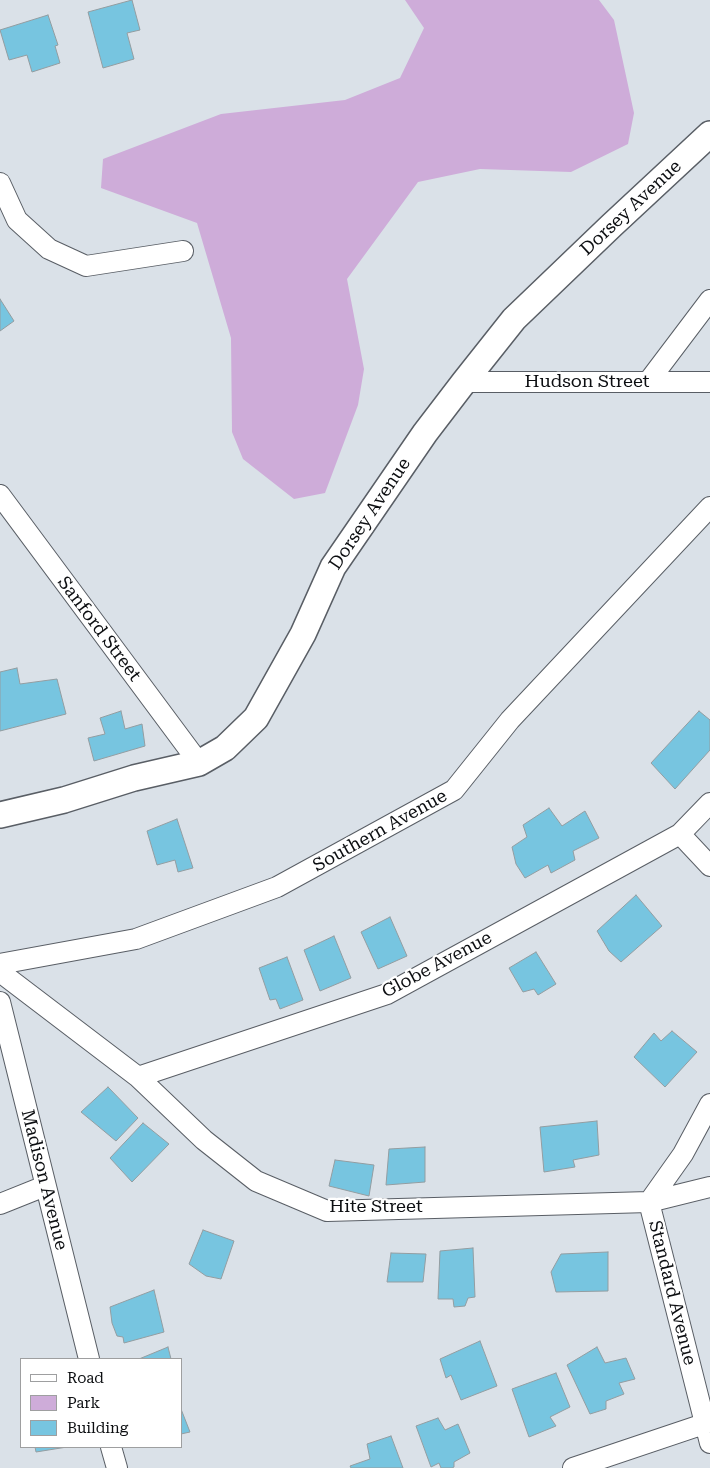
<!DOCTYPE html>
<html>
<head>
<meta charset="utf-8">
<style>
	body { margin:0 }
	#map { position:relative; width:710px; height:1468px; overflow:hidden; background:#dae1e8; font-family:"Roboto Serif",serif }
	canvas { display:block }
	.legend { position:absolute; left:20px; top:1358px; width:162px; height:90px; box-sizing:border-box; background:#fff; border:1px solid #9e9fa0; margin:0; padding:6px 9px; list-style:none; font-size:15px; color:#0c0e11 }
	.legend li { display:flex; align-items:center; gap:10px; height:25px }
	.legend b { width:25px; border:1px solid #9e9fa0 }
</style>
</head>
<body>
<div id="map">
<canvas width="710" height="1468"></canvas>
<ul class="legend">
<li><b style="height:6px;background:#fff"></b>Road</li>
<li><b style="height:14px;background:#ceacd9"></b>Park</li>
<li><b style="height:14px;background:#77c5e0"></b>Building</li>
</ul>
</div>
<script>
const c = document.querySelector('canvas').getContext('2d');
c.lineJoin = 'round';
function paint(path, color) { c.fillStyle = color; c.fill(path, 'evenodd'); }
const toPath = rows => new Path2D(rows.map(r => 'M' + r).join(''));
function stroke(path, color, width, dash) { c.strokeStyle = color; c.lineWidth = width; c.lineCap = dash ? 'butt' : 'round'; c.setLineDash(dash || []); c.stroke(path); }
function label(font, color, halo, rows, align = 'center') {
  c.font = font + ' "Roboto Serif",serif'; c.lineWidth = 4.5; c.setLineDash([]); c.textBaseline = 'middle'; c.strokeStyle = halo; c.fillStyle = color; for (const [text, x, y, turn = 0] of rows) {
    c.save(); c.translate(x, y); c.rotate((+turn || 0) * Math.PI / 180); c.textAlign = isNaN(turn) ? turn : align; if (halo) c.strokeText(text, 0, 0); c.fillText(text, 0, 0); c.restore();
  }
}
const green = toPath([
	[405,0,599,0,614,20,634,113,628,144,571,172,480,169,418,182,347,279,364,369,358,405,325,493,294,499,243,459,232,432,231,338,197,223,101,188,103,159,221,114,345,100,400,78,424,28]
]);
const building = toPath([
	[132,0,140,30,127,33,134,59,103,68,88,12,132,0],
	[48,15,58,45,55,46,60,63,32,72,27,55,9,60,0,30,48,15],
	[0,299,14,321,0,331,0,299],
	[17,668,20,684,57,679,66,714,0,731,0,672,17,668],
	[121,711,125,729,142,724,145,746,94,761,88,738,105,734,100,718,121,711],
	[699,711,710,720,710,750,675,789,651,763,699,711],
	[549,808,562,826,585,811,599,838,573,851,575,860,551,873,548,865,525,878,516,864,512,847,527,837,523,825,549,808],
	[177,819,193,868,178,872,175,860,157,865,147,831,177,819],
	[636,895,662,926,621,962,609,951,597,931,636,895],
	[390,917,407,956,378,969,361,932,390,917],
	[334,936,351,978,320,991,304,950,334,936],
	[536,952,556,984,538,995,534,989,523,992,509,968,536,952],
	[287,957,303,1000,280,1009,276,999,270,1000,259,968,287,957],
	[672,1031,697,1052,665,1087,634,1057,654,1033,661,1041,672,1031],
	[108,1087,138,1118,116,1141,81,1112,108,1087],
	[597,1121,599,1155,573,1160,575,1167,544,1172,540,1127,597,1121],
	[143,1123,169,1144,132,1182,110,1158,143,1123],
	[425,1147,425,1182,386,1185,389,1149,425,1147],
	[335,1160,374,1165,369,1196,329,1186,335,1160],
	[203,1230,234,1241,221,1279,206,1276,189,1264,203,1230],
	[473,1248,475,1297,468,1298,465,1306,454,1307,453,1299,438,1299,440,1251,473,1248],
	[608,1252,608,1291,556,1292,551,1272,561,1254,608,1252],
	[391,1253,426,1254,423,1282,387,1282,391,1253],
	[154,1290,164,1332,124,1343,123,1337,117,1336,112,1323,110,1307,154,1290],
	[480,1341,497,1386,461,1400,451,1375,446,1378,440,1359,480,1341],
	[168,1347,171,1359,139,1359,168,1347],
	[597,1347,605,1363,626,1358,635,1379,619,1383,624,1394,606,1401,606,1409,590,1414,567,1365,597,1347],
	[556,1373,570,1407,550,1417,556,1426,529,1437,512,1389,556,1373],
	[181,1409,190,1432,181,1434,181,1409],
	[438,1418,445,1430,458,1424,470,1453,454,1462,454,1467,452,1468,441,1468,439,1463,431,1467,416,1426,438,1418],
	[391,1436,403,1468,351,1468,350,1466,370,1459,367,1444,391,1436],
	[35,1447,67,1447,36,1452,35,1447]
]);
const minor = toPath([
	[0,183,17,220,49,249,86,266,183,251],
	[464,382,710,382],
	[648,382,710,300],
	[0,495,199,763],
	[680,834,710,866],
	[0,964,136,939,277,887,454,790,510,720,710,507],
	[0,972,138,1077,204,1140,256,1181,327,1211,649,1202,710,1187],
	[0,1002,89,1359],
	[138,1077,387,994,680,834,710,803],
	[649,1202,710,1443],
	[649,1202,683,1154,710,1104],
	[0,1204,45,1186],
	[111,1447,117,1468],
	[573,1468,710,1422]
]);
const tertiary = toPath([
	[0,815,64,800,134,778,199,763,225,748,256,718,303,634,333,567,425,433,464,382,514,319,611,226,710,134]
]);
const streetNames = [
	["Dorsey Avenue",631,208,-43],
	["Hudson Street",587,382],
	["Dorsey Avenue",370,514,-56],
	["Sanford Street",99,629,53],
	["Southern Avenue",380,831,-29],
	["Globe Avenue",437,965,-28],
	["Madison Avenue",44,1180,76],
	["Hite Street",376,1207],
	["Standard Avenue",672,1293,76]
];
paint(green, '#ceacd9');
paint(building, '#77c5e0');
stroke(building, '#939da1', 1);
stroke(minor, '#595e65', 22);
stroke(tertiary, '#595e65', 28);
stroke(minor, '#fff', 20);
stroke(tertiary, '#fff', 25);
label('18px', '#0c0e11', '#fff', streetNames);
</script>
</body>
</html>
